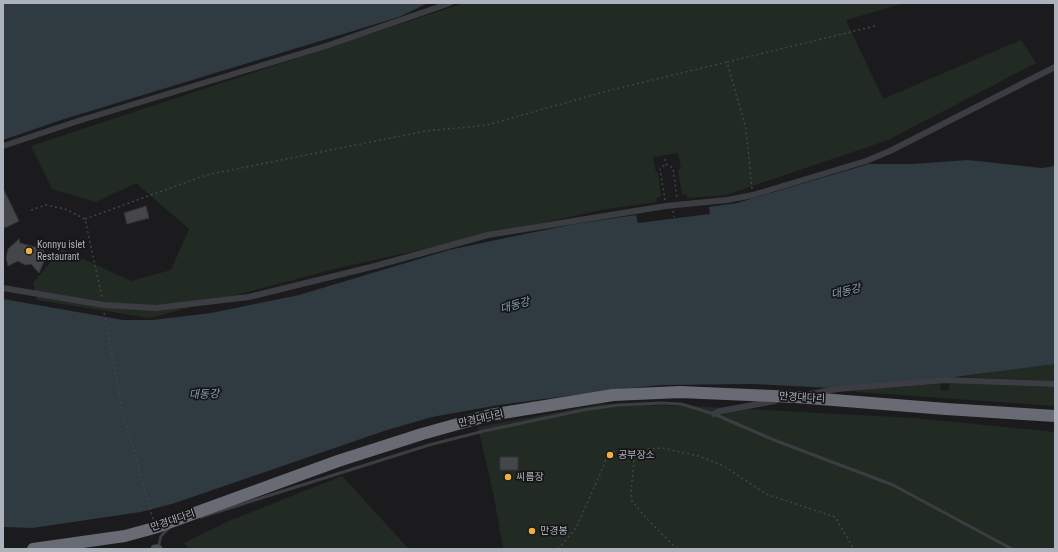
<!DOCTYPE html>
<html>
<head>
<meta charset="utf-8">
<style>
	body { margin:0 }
	#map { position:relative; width:1058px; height:552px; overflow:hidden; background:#1b1b1d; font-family:"Roboto Condensed",sans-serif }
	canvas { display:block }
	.frame { position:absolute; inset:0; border:4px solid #aeb2bc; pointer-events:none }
</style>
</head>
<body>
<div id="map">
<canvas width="1058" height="552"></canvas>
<div class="frame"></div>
</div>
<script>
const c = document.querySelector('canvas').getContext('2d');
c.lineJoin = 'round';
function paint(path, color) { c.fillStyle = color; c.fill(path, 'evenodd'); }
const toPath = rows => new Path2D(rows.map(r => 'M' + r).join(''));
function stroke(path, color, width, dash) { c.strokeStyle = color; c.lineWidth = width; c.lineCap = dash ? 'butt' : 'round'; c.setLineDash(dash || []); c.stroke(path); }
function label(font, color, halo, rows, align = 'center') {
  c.font = font + ' "Roboto Condensed","Noto Sans KR",sans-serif'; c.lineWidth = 3.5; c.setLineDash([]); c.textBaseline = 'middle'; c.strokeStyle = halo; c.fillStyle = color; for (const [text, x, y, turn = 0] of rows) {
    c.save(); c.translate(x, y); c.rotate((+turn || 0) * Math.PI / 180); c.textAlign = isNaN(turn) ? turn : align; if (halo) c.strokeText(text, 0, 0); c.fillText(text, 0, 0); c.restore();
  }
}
const green = toPath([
	[464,3,905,3,846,20,883,99,1021,40,1036,63,888,140,726,195,687,198,686,194,682,195,678,170,681,169,678,153,653,157,656,172,658,172,661,197,656,198,657,202,601,210,338,268,150,318,37,300,33,283,62,249,131,281,171,270,189,229,136,183,96,202,52,189,31,146],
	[1055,364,1055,381,962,377,1006,370],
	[950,383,1055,387,1055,406,856,392,857,389,940,384,941,391,949,390],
	[602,404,688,406,914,418,1055,432,1055,549,503,549,494,497,478,427],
	[342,476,409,549,189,549,184,543,229,521]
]);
const water = toPath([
	[3,3,428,3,399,17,61,120,3,140],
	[968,160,1042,168,1055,166,1055,364,924,381,832,388,752,384,663,385,619,389,499,405,432,417,384,431,175,503,141,512,32,528,3,527,3,299,123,320,152,320,211,313,299,295,449,250,515,236,575,224,636,215,638,223,710,214,709,207,737,203,869,164,911,164]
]);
const building = toPath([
	[3,188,19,221,5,228,3,225,3,188],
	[146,206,149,218,127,224,124,213,146,206],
	[19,239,20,243,35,247,40,243,45,254,45,259,39,273,31,264,25,265,18,261,8,266,6,258,8,249,19,239],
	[500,457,518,457,518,470,500,470,500,457]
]);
const path = toPath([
	[665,159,666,164,673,168,677,199],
	[752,189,746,129,727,62,875,26],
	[665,200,660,169,666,164],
	[31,210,46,205,65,209,85,219,102,297],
	[673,211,674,217],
	[85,219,206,175,426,131,487,125,607,91,727,62],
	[104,313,123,413,153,519],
	[558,549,576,528,604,465,608,452,635,450],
	[677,549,646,518,632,501,631,492,635,450,662,448,699,456,724,466,766,494,835,517,854,549]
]);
const lane = toPath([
	[201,517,429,445,484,431,583,410,618,405,662,403,681,404,714,414,774,440,893,485,1012,549],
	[158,548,161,536,169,528]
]);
const street = toPath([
	[3,146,78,121,326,46,450,3],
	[3,288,104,305,156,308,249,297,375,266,488,235,666,206,727,200,753,195,866,161,890,151,1055,67],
	[811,394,837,389,946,380,1055,384],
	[714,414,720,411,775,401]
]);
const secondary = toPath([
	[155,549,158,549]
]);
const highway = toPath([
	[946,409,1055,416]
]);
const highwayBridge = toPath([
	[33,549,125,536,154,528,338,461,422,434,490,415,613,395,680,392,796,397,946,409]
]);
const markers = [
	[29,251,4,"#efb040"],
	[610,455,4,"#efb040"],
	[508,477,4,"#efb040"],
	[532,531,4,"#efb040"]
];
const poiNames = [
	["Konnyu islet",37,245],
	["Restaurant",37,257],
	["공부장소",618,455],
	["씨름장",516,477],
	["만경봉",540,531]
];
const streetNames = [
	["만경대다리",802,398,3],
	["만경대다리",481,419,-13],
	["만경대다리",173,521,-19]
];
const waterNames = [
	["대동강",846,292,-14],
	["대동강",515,306,-16],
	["대동강",204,395,-2]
];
paint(green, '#222b23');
paint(water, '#303a41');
paint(building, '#45464a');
stroke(building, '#353539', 1);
stroke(path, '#424449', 1.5, [2, 3]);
stroke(lane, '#3c3d42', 3);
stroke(street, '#3c3d42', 6);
stroke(secondary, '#4a4c52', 9);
stroke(highway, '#686b73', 12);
stroke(highwayBridge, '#686b73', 12);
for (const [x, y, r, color] of markers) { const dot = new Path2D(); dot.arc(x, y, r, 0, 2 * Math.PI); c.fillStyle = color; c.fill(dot); stroke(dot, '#161618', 1.5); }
label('10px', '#aeb2bc', '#161618', poiNames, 'left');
label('10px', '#aeb2bc', '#161618', streetNames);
label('italic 11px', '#86a0b6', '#161618', waterNames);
</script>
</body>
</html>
